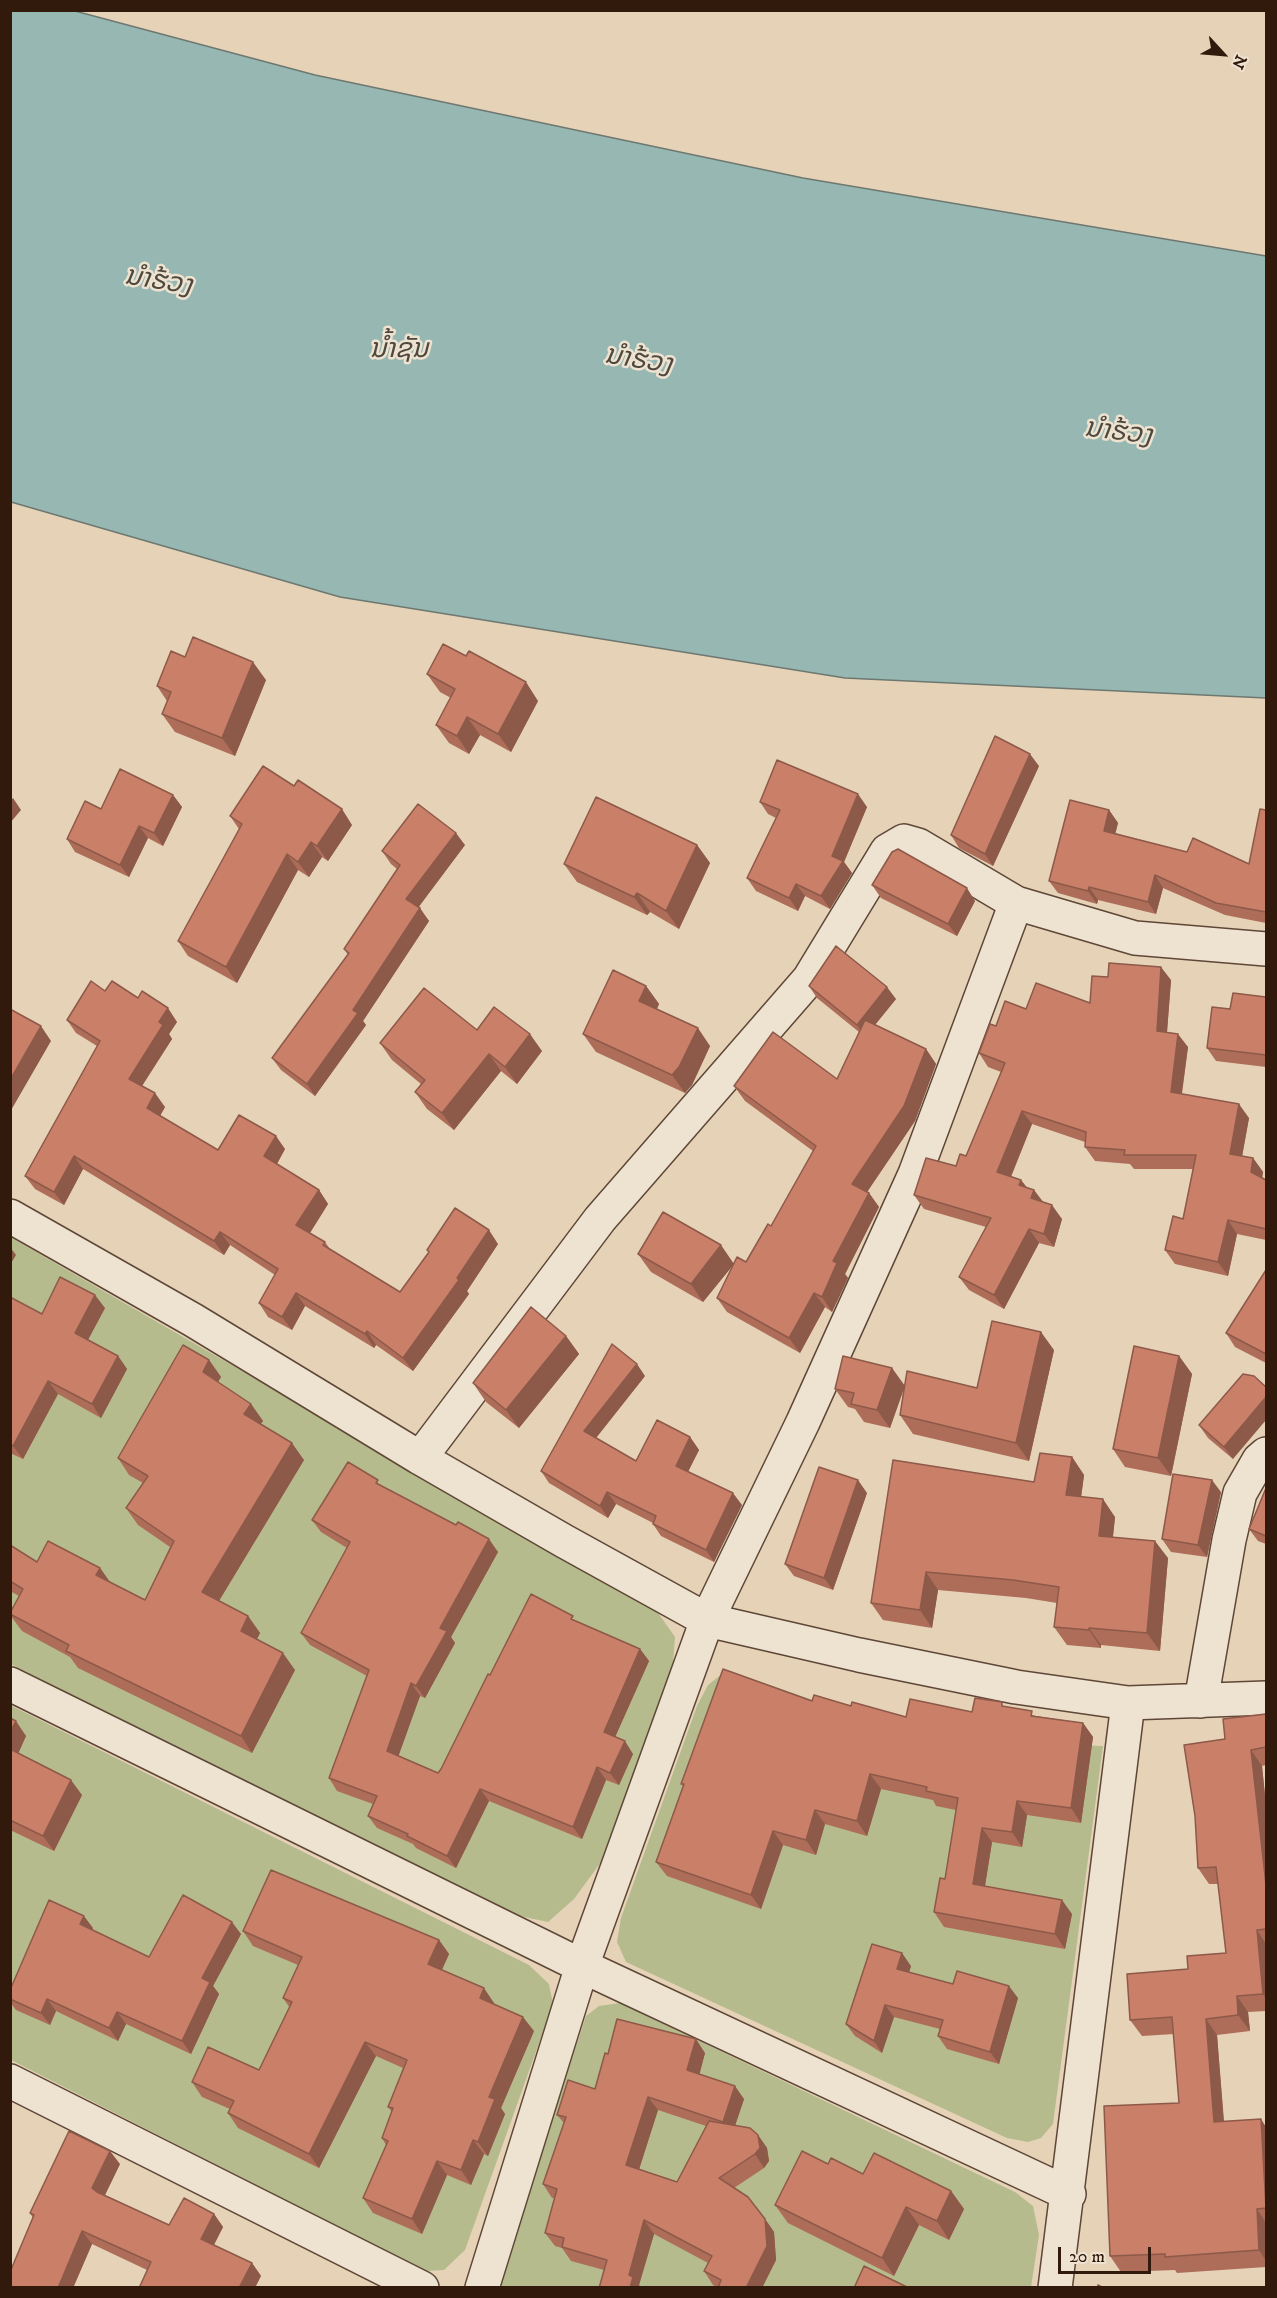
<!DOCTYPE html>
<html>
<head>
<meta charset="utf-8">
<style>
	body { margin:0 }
	#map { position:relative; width:1277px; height:2298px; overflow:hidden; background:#e5d2b7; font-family:"IM FELL DW Pica",serif }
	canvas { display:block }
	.frame { position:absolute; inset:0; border:12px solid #31190c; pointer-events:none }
	.north { position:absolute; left:1193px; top:24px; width:60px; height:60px; -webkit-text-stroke:4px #eee2d0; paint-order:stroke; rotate:116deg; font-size:16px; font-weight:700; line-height:24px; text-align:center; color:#31190c }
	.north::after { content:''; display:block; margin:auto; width:21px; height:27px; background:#31190c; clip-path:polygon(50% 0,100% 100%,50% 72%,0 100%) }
	.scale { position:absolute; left:1058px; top:2247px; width:93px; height:27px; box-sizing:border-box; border:3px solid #31190c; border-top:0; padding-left:8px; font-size:18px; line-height:21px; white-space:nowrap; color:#31190c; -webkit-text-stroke:4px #eee2d0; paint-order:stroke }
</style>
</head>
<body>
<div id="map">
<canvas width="1277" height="2298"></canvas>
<div class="frame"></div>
<div class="north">N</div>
<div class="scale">20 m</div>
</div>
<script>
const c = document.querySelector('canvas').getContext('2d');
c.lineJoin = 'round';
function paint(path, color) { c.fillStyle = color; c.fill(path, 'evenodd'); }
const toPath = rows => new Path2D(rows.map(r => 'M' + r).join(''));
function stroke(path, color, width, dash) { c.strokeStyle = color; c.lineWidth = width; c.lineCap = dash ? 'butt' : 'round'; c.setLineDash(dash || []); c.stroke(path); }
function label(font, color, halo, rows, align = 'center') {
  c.font = font + ' "IM FELL DW Pica","Noto Sans Lao",serif'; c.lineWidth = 5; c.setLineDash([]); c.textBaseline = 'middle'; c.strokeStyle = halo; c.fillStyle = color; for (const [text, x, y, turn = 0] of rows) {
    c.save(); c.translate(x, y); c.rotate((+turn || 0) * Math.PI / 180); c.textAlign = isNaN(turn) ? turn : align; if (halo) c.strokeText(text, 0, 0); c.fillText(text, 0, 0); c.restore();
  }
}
const green = toPath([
	[10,1237,656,1610,675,1637,672,1677,607,1854,574,1899,548,1922,491,1910,11,1664],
	[727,1670,830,1706,1028,1744,1103,1746,1053,2124,1041,2138,1028,2142,1007,2138,626,1962,617,1942,621,1918,697,1706,708,1685],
	[10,1705,529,1965,549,1984,553,2004,465,2250,444,2270,425,2271,11,2060],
	[620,2003,1015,2192,1033,2206,1039,2235,1031,2287,501,2288,500,2274,586,2016,599,2006]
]);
const water = toPath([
	[10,11,75,11,315,75,803,178,1266,256,1266,698,845,678,340,597,11,502,10,11]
]);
const minor = toPath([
	[10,1216,193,1320,420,1458,564,1541,707,1620,859,1655,1016,1687,1128,1703,1266,1698],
	[420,1458,600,1219,809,979,887,851,904,841,918,845,1016,903,1135,938,1266,949],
	[10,1684,582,1966,1069,2194],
	[1201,1701,1229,1540,1240,1493,1259,1460,1266,1454],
	[10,2081,422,2288],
	[482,2288,582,1966,707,1620,803,1422,915,1174,1016,903],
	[1055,2288,1128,1703]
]);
const wall = toPath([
	[185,657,266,680,235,756,175,732,162,714,167,701,157,686],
	[427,674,538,701,511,752,480,735,469,754,449,743,436,725,451,698,440,692],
	[1039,766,993,866,959,848,951,835],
	[173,795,182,807,163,846,148,838,129,877,75,852,67,839,101,809],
	[760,802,867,807,844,862,852,873,830,909,805,896,798,911,756,891,747,878,776,818,768,814],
	[1109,810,1118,823,1115,833,1187,852,1249,864,1266,810,1266,923,1225,915,1163,888,1156,914,1098,900,1097,904,1058,893,1049,881],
	[230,816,352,825,328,861,322,857,309,877,298,870,237,983,188,956,178,941,239,829],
	[465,845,418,907,429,921,363,1021,366,1025,315,1096,281,1070,272,1058,348,955,344,949,397,869,391,864,382,851],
	[697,845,710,863,679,929,650,912,647,915,577,882,564,864],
	[872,885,975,901,957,936,881,898],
	[1171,980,1167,1032,1188,1047,1182,1094,1249,1118,1242,1156,1253,1158,1263,1172,1262,1178,1266,1180,1266,1240,1237,1234,1228,1276,1175,1264,1165,1250,1183,1219,1194,1169,1134,1169,1130,1164,1095,1161,1085,1147,1085,1142,1032,1124,1011,1177,1021,1180,1027,1188,1034,1190,1042,1202,1062,1219,1054,1247,1039,1243,1004,1309,969,1290,959,1277,986,1227,924,1209,914,1195,956,1166,966,1156,1001,1072,988,1067,979,1053,996,1026,1026,1009,1090,1003],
	[646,986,659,1004,657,1009,710,1046,692,1085,685,1093,596,1052,583,1034],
	[809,986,896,999,875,1025,926,1049,936,1064,915,1121,867,1192,869,1193,879,1207,845,1274,848,1278,832,1312,825,1307,800,1353,727,1312,717,1298,734,1264,703,1302,651,1272,638,1254,734,1263,746,1262,771,1226,813,1151,745,1101,734,1086,837,1079,859,1032,817,998],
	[105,991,138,998,177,1022,169,1034,172,1039,142,1086,165,1107,160,1116,218,1150,285,1149,277,1164,319,1190,328,1204,310,1233,325,1242,330,1249,400,1292,429,1253,427,1250,498,1244,467,1291,469,1294,413,1371,376,1345,374,1348,305,1306,292,1330,268,1317,259,1303,275,1275,230,1245,224,1255,83,1169,64,1205,35,1189,25,1176,97,1046,76,1033,67,1020],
	[1266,997,1266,1067,1216,1061,1207,1048],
	[477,1030,542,1051,517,1084,501,1071,454,1130,427,1109,415,1092,421,1084,392,1060,380,1043],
	[1266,1270,1266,1363,1235,1347,1226,1333],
	[10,1297,42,1314,105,1308,88,1340,118,1356,127,1369,101,1418,58,1394,23,1459,10,1453],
	[566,1336,579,1354,519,1428,486,1402,473,1383],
	[1054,1350,1029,1461,913,1434,900,1415,904,1386,890,1428,864,1422,855,1409,848,1407,835,1389,892,1368,904,1386,977,1388],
	[1179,1356,1192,1374,1171,1476,1125,1467,1113,1449],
	[209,1360,221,1377,218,1382,251,1404,263,1421,260,1424,304,1460,219,1601,248,1616,260,1633,257,1639,295,1670,252,1753,78,1668,70,1657,22,1631,10,1615,10,1613,19,1596,10,1591,10,1545,37,1562,100,1568,110,1582,145,1600,170,1547,138,1525,126,1508,143,1483,129,1475,118,1458],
	[645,1376,596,1438,636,1461,690,1437,699,1450,688,1471,742,1505,714,1562,661,1536,653,1524,653,1523,616,1504,608,1518,549,1483,541,1471],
	[1254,1376,1233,1459,1208,1438,1199,1425],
	[1072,1457,1084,1475,1081,1497,1115,1517,1113,1537,1168,1558,1160,1651,1101,1645,1101,1648,1067,1645,1054,1627,1057,1603,1026,1598,938,1590,932,1628,883,1620,871,1603,1034,1482],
	[382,1487,498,1552,451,1637,455,1643,425,1698,420,1696,398,1756,438,1773,441,1769,490,1675,577,1621,640,1649,649,1661,615,1737,633,1754,619,1785,606,1780,582,1839,489,1801,456,1868,416,1848,413,1844,377,1828,368,1816,373,1804,337,1791,329,1778,367,1676,310,1645,301,1633,347,1548,321,1532,312,1520],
	[1266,1488,1266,1544,1258,1541,1249,1529],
	[1221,1492,1207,1557,1171,1552,1162,1539],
	[867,1493,833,1590,794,1576,785,1564],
	[812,1701,851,1706,906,1717,972,1712,1005,1707,1036,1716,1083,1723,1093,1737,1081,1823,1027,1815,1022,1847,992,1842,985,1886,1072,1914,1065,1949,944,1927,934,1912,945,1879,956,1810,936,1806,933,1800,881,1789,867,1836,825,1824,816,1855,783,1845,761,1909,667,1876,656,1862,683,1786,681,1784],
	[1266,1714,1266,1765,1262,1766,1266,1805,1266,2011,1248,2012,1250,2031,1217,2035,1224,2121,1266,2127,1266,2267,1177,2273,1175,2270,1121,2272,1110,2256,1179,2103,1174,2034,1142,2036,1130,2020,1188,1969,1226,1953,1218,1884,1209,1884,1198,1868,1225,1739],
	[10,1718,26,1736,18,1753,82,1795,54,1851,10,1830],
	[93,1928,92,1930,149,1957,241,1934,213,1986,219,1994,191,2054,126,2024,118,2041,56,2011,50,2025,16,2010,10,2002,10,1990],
	[243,1931,439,1940,449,1954,442,1970,494,2003,494,2004,534,2031,501,2108,505,2114,488,2156,484,2154,471,2185,447,2175,422,2234,373,2213,363,2198,386,2145,382,2138,392,2112,388,2107,403,2068,376,2056,319,2168,238,2128,228,2113,230,2109,202,2097,192,2082,259,2070,290,2008,283,1998,298,1965,253,1946],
	[911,1966,909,1972,953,1984,1018,1998,999,2064,947,2049,938,2036,940,2029,894,2017,882,2053,855,2036,846,2024],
	[705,2053,699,2074,744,2099,735,2125,758,2135,767,2148,769,2161,764,2168,734,2188,765,2219,774,2232,776,2260,762,2288,718,2288,713,2285,704,2271,708,2263,654,2234,639,2285,641,2288,599,2288,604,2270,571,2261,562,2248,555,2246,545,2233,555,2198,552,2198,543,2184,564,2123,557,2115,595,2089,608,2054],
	[658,2110,706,2126,677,2182,639,2169],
	[120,2164,105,2195,169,2225,214,2214,223,2227,214,2245,252,2263,261,2276,147,2270,92,2244,73,2288,10,2288,33,2218,30,2213],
	[828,2164,863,2174,951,2191,964,2209,949,2240,919,2225,894,2276,788,2223,775,2205]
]);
const shadedWall = toPath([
	[253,662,266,680,235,756,222,738],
	[526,682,538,701,511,752,498,734],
	[467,717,480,735,469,754,457,736],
	[1030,754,1039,766,993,866,985,854],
	[858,794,867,807,844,862,852,873,830,909,821,896,832,856],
	[173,795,182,807,163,846,154,833],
	[13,798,21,810,10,823,10,801],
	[342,809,352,825,328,861,317,846],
	[1109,810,1118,823,1113,843,1104,831],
	[139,826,148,838,129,877,120,865],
	[456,833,465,845,415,912,406,899],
	[311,842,322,857,309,877,298,862],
	[697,845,710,863,679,929,666,911],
	[287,854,298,870,237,983,226,967],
	[1155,875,1163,888,1156,914,1148,902],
	[796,884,805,896,798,911,789,898],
	[1089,887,1098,900,1097,904,1088,891],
	[967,888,975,901,957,936,948,924],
	[637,893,650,912,647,915,634,897],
	[420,908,429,921,363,1021,366,1025,315,1096,307,1084,353,1010],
	[1161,967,1171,980,1166,1045,1157,1031],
	[646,986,659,1004,652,1019,639,1001],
	[887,987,896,999,865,1037,857,1025],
	[168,1008,177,1022,169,1034,172,1039,138,1092,129,1079,159,1022],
	[41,1026,51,1041,10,1112,10,1080],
	[698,1028,710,1046,692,1085,685,1093,672,1075],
	[530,1034,542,1051,517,1084,505,1067],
	[1178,1034,1188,1047,1180,1105,1171,1092],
	[926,1049,936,1064,915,1121,863,1198,852,1184],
	[489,1054,501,1071,454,1130,442,1113],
	[155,1093,165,1107,157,1121,147,1108],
	[1239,1104,1249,1118,1240,1168,1230,1154],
	[1022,1111,1032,1124,1007,1186,997,1172],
	[276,1136,285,1149,274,1169,264,1156],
	[74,1156,83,1169,64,1205,54,1192],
	[1253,1158,1263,1172,1261,1185,1251,1172],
	[1021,1180,1031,1193,1019,1185],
	[319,1190,328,1204,306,1239,296,1225],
	[1034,1190,1044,1203,1031,1198],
	[869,1193,879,1207,845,1274,848,1278,832,1312,822,1297,833,1261],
	[1052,1205,1062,1219,1054,1247,1044,1234],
	[1228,1220,1237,1234,1228,1276,1218,1262],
	[1029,1229,1039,1243,1004,1309,994,1295],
	[489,1230,498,1244,467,1291,469,1294,413,1371,403,1358],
	[220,1232,230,1245,224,1255,214,1241],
	[721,1245,734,1264,703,1302,691,1284],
	[10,1247,16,1255,10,1265],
	[296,1293,305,1306,292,1330,282,1317],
	[814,1293,825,1307,800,1353,789,1338],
	[95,1295,105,1308,84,1347,75,1333],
	[367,1331,376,1345,374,1348,365,1334],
	[1041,1332,1054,1350,1029,1461,1016,1443],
	[566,1336,579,1354,519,1428,506,1410],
	[118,1356,127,1369,101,1418,92,1404],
	[1179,1356,1192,1374,1171,1476,1158,1458],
	[209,1360,221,1377,214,1388,203,1372],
	[637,1364,645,1376,592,1443,584,1431],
	[892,1368,905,1386,890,1428,877,1410],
	[48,1381,58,1394,23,1459,13,1446],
	[1266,1397,1266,1420,1233,1459,1224,1447],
	[251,1404,263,1421,255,1431,244,1414],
	[690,1437,699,1450,685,1478,676,1466],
	[292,1443,304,1460,214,1609,202,1592],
	[1072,1457,1084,1475,1079,1513,1066,1495],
	[858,1480,867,1493,833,1590,824,1578],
	[1212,1480,1221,1492,1207,1557,1198,1545],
	[607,1492,616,1504,608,1518,600,1506],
	[733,1493,742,1505,714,1562,706,1550],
	[1103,1499,1115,1517,1111,1554,1099,1536],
	[489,1539,498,1552,451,1637,455,1643,425,1698,416,1686,440,1628],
	[1155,1541,1168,1558,1160,1651,1147,1633],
	[100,1568,112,1585,96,1575],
	[926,1572,938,1590,932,1628,920,1610],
	[248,1616,260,1633,252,1648,241,1631],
	[1089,1628,1101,1645,1101,1648,1089,1630],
	[640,1649,649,1661,612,1744,604,1732],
	[283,1653,295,1670,252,1753,241,1736],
	[411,1683,420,1696,396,1763,387,1751],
	[16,1721,26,1736,15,1761,10,1755,10,1732],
	[1083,1723,1093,1737,1081,1823,1071,1808],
	[625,1741,633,1754,619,1785,610,1773],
	[1251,1750,1262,1766,1266,1805,1266,1885],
	[597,1767,606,1780,582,1839,573,1827],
	[870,1774,881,1789,867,1836,857,1821],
	[71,1780,82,1795,54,1851,43,1836],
	[480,1789,489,1801,456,1868,447,1856],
	[1017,1801,1027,1815,1022,1847,1012,1832],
	[815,1810,825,1824,816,1855,806,1840],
	[982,1828,992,1842,983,1898,973,1884],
	[773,1831,783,1845,761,1909,751,1895],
	[1062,1900,1072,1914,1065,1949,1055,1934],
	[84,1916,93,1928,89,1937,80,1924],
	[232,1922,241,1934,213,1986,219,1994,191,2054,182,2041,202,1978],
	[1257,1930,1266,1944,1266,1999,1263,1994],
	[439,1940,449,1954,438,1978,428,1964],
	[902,1953,911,1966,906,1982,897,1969],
	[1009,1986,1018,1998,999,2064,990,2052],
	[484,1988,494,2003,490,2013,480,1998],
	[1237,1996,1248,2012,1250,2031,1238,2015],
	[47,1999,56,2011,50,2025,41,2013],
	[885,2005,894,2017,882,2053,874,2041],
	[117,2012,126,2024,118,2041,109,2028],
	[523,2017,534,2031,501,2108,505,2114,488,2156,478,2142,489,2097],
	[1206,2019,1217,2035,1225,2138,1214,2122],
	[696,2039,705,2053,697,2084,687,2070],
	[365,2042,376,2056,319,2168,309,2154],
	[735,2086,744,2099,732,2135,723,2122],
	[648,2097,658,2110,636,2179,626,2165],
	[1261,2119,1266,2127,1266,2208],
	[758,2135,767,2148,769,2161,764,2168,755,2154],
	[473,2140,484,2154,471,2185,461,2170],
	[110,2151,120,2164,102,2201,92,2188],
	[437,2161,447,2175,422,2234,412,2219],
	[951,2191,964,2209,949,2240,937,2221],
	[906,2207,919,2225,894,2276,882,2258],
	[1257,2209,1266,2223,1266,2261,1259,2250],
	[214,2214,223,2227,210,2252,201,2239],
	[765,2219,774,2232,776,2260,762,2288,746,2288],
	[644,2220,654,2234,639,2285,641,2288,630,2288,629,2275],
	[82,2231,92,2244,73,2288,58,2288],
	[252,2263,261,2276,255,2288,241,2288,240,2286]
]);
const building = toPath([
	[193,637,253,662,222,738,162,714,171,692,157,686,171,651,185,657,193,637],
	[443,644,466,656,469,651,526,682,498,734,467,717,457,736,436,725,455,689,427,674,443,644],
	[995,736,1030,754,985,854,951,835,995,736],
	[777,760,858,794,832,856,843,861,821,896,796,884,789,898,747,878,780,810,760,802,777,760],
	[263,766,294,786,298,780,342,809,317,846,311,842,298,862,287,854,226,967,178,941,242,824,230,816,263,766],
	[120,769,173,795,154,833,139,826,120,865,67,839,85,801,101,809,120,769],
	[596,797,697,845,666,911,637,893,634,897,564,864,596,797],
	[1070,800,1109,810,1104,831,1187,852,1193,838,1249,864,1260,809,1266,810,1266,912,1216,903,1155,875,1148,902,1089,887,1088,891,1049,881,1070,800],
	[418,804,456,833,406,899,420,908,353,1010,358,1013,307,1084,272,1058,349,953,344,949,400,865,382,851,418,804],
	[898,849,967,888,948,924,872,885,892,852,898,849],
	[836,946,887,987,857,1025,809,986,836,946],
	[1109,963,1161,967,1157,1031,1178,1034,1171,1092,1239,1104,1230,1154,1253,1158,1251,1172,1266,1180,1266,1229,1228,1220,1218,1262,1165,1250,1173,1216,1183,1219,1196,1155,1124,1155,1125,1150,1085,1147,1086,1132,1022,1111,997,1172,1021,1180,1019,1185,1034,1190,1031,1198,1052,1205,1044,1234,1029,1229,994,1295,959,1277,991,1218,914,1195,926,1158,956,1166,960,1154,966,1156,1005,1063,979,1053,990,1024,996,1026,1005,1001,1026,1009,1036,983,1090,1003,1092,976,1108,977,1109,963],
	[613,970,646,986,639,1001,698,1028,679,1067,672,1075,583,1034,613,970],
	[91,981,105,991,112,981,138,998,142,991,168,1008,159,1022,163,1025,129,1079,155,1093,147,1108,218,1150,239,1115,276,1136,264,1156,319,1190,296,1225,325,1242,323,1245,400,1292,429,1252,427,1250,455,1208,489,1230,457,1278,459,1280,403,1358,367,1331,365,1334,296,1293,282,1317,259,1303,278,1269,220,1232,214,1241,74,1156,54,1192,25,1176,100,1041,67,1020,91,981],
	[424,988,477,1030,494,1007,530,1034,505,1067,489,1054,442,1113,415,1092,425,1080,380,1043,424,988],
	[1233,993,1266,997,1266,1055,1207,1048,1212,1007,1230,1009,1233,993],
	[10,1009,41,1026,10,1080,10,1009],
	[865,1020,926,1049,904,1106,852,1184,869,1193,833,1261,837,1263,822,1297,814,1293,789,1338,717,1298,737,1257,746,1262,768,1224,771,1226,816,1146,734,1086,773,1032,837,1079,865,1020],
	[663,1212,721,1245,691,1284,638,1254,663,1212],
	[1266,1270,1266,1354,1226,1333,1266,1270],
	[60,1277,95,1295,75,1333,118,1356,92,1404,48,1381,13,1446,10,1444,10,1297,42,1314,60,1277],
	[531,1307,566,1336,506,1410,473,1383,531,1307],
	[992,1321,1041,1332,1016,1443,900,1415,907,1371,977,1388,992,1321],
	[612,1344,637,1364,584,1431,636,1461,657,1420,690,1437,676,1466,733,1493,706,1550,653,1524,656,1516,607,1492,600,1506,541,1471,612,1344],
	[183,1345,209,1360,203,1372,251,1404,244,1414,292,1443,202,1592,248,1616,241,1631,283,1653,241,1736,66,1651,69,1645,10,1614,10,1613,23,1589,10,1581,10,1545,37,1562,48,1541,100,1568,96,1575,145,1600,174,1541,126,1508,148,1476,118,1458,183,1345],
	[1134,1346,1179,1356,1158,1458,1113,1449,1134,1346],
	[843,1356,892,1368,877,1410,851,1404,854,1393,835,1389,843,1356],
	[1243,1374,1254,1376,1266,1387,1266,1397,1224,1447,1199,1425,1243,1374],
	[1040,1453,1072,1457,1066,1495,1103,1499,1099,1536,1155,1541,1147,1633,1089,1628,1089,1630,1054,1627,1059,1587,1013,1580,926,1572,920,1610,871,1603,893,1460,1034,1482,1040,1453],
	[348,1462,378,1480,376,1483,456,1525,458,1522,489,1539,440,1628,447,1631,416,1686,411,1683,387,1751,438,1773,441,1769,488,1674,490,1675,531,1594,573,1616,571,1619,640,1649,604,1732,625,1741,610,1773,597,1767,573,1827,480,1789,447,1856,407,1836,408,1834,368,1816,377,1796,329,1778,369,1670,301,1633,350,1542,312,1520,348,1462],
	[819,1467,858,1480,824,1578,785,1564,819,1467],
	[1173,1474,1212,1480,1198,1545,1162,1539,1173,1474],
	[1266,1488,1266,1536,1249,1529,1266,1488],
	[723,1669,812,1701,814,1695,851,1706,852,1702,906,1717,910,1699,972,1712,975,1698,1002,1702,1002,1706,1032,1711,1031,1716,1083,1723,1071,1808,1017,1801,1012,1832,982,1828,973,1884,1062,1900,1055,1934,934,1912,940,1878,945,1879,958,1798,926,1791,927,1787,870,1774,857,1821,815,1810,806,1840,773,1831,751,1895,656,1862,684,1784,681,1784,723,1669],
	[1266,1714,1266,1747,1251,1750,1266,1885,1266,1929,1257,1930,1263,1994,1237,1996,1238,2015,1206,2019,1214,2122,1261,2119,1266,2208,1257,2209,1259,2250,1165,2257,1165,2254,1110,2256,1104,2106,1179,2103,1172,2017,1130,2020,1127,1974,1188,1969,1187,1956,1226,1953,1216,1867,1198,1868,1195,1816,1184,1745,1225,1739,1223,1719,1266,1714],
	[10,1718,16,1721,10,1732,10,1718],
	[10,1749,71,1780,43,1836,10,1820,10,1749],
	[271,1870,439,1940,428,1964,484,1988,480,1998,523,2017,489,2097,495,2099,478,2142,473,2140,461,2170,437,2161,412,2219,363,2198,388,2141,382,2138,393,2108,388,2107,407,2060,365,2042,309,2154,228,2113,234,2101,192,2082,208,2047,259,2070,292,2002,283,1998,302,1957,243,1931,271,1870],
	[183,1895,232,1922,202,1978,210,1982,182,2041,117,2012,109,2028,47,1999,41,2013,10,1999,10,1990,49,1900,84,1916,80,1924,149,1957,183,1895],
	[872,1944,902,1953,897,1969,953,1984,957,1971,1009,1986,990,2052,938,2036,943,2020,885,2005,874,2041,846,2024,872,1944],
	[617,2019,696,2039,687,2070,735,2086,723,2122,648,2097,626,2165,677,2182,709,2121,750,2128,758,2135,760,2148,755,2154,719,2178,748,2197,765,2219,767,2246,746,2288,718,2288,721,2280,704,2271,712,2256,644,2220,629,2275,633,2277,630,2288,599,2288,607,2260,562,2247,564,2238,545,2233,557,2189,543,2184,566,2117,557,2115,568,2080,595,2089,605,2053,608,2054,617,2019],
	[69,2131,110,2151,92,2188,97,2192,169,2225,184,2198,214,2214,201,2239,252,2263,240,2286,243,2288,139,2288,151,2262,82,2231,58,2288,10,2288,10,2272,34,2215,30,2213,69,2131],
	[802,2151,828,2164,831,2158,863,2174,874,2153,951,2191,937,2221,906,2207,882,2258,775,2205,802,2151],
	[864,2266,909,2288,854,2288,864,2266],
	[1098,2285,1104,2288,1097,2288,1098,2285]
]);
const waterNames = [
	["ນຳ້ຮວງ",158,283,9],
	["ນ້ຳຊັນ",399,351],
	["ນຳ້ຮວງ",638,362,9],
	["ນຳ້ຮວງ",1118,434,7]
];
paint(green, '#b6bb8d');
paint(water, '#96b7b2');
stroke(water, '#6e7870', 1.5);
stroke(minor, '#5e4737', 36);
stroke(minor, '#eee2d0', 33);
paint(wall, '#ae6d59');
paint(shadedWall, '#8d5949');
paint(building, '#ca7f68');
stroke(building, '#8d5949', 1.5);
label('italic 27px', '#4f483e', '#eee2d0', waterNames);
</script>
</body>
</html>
